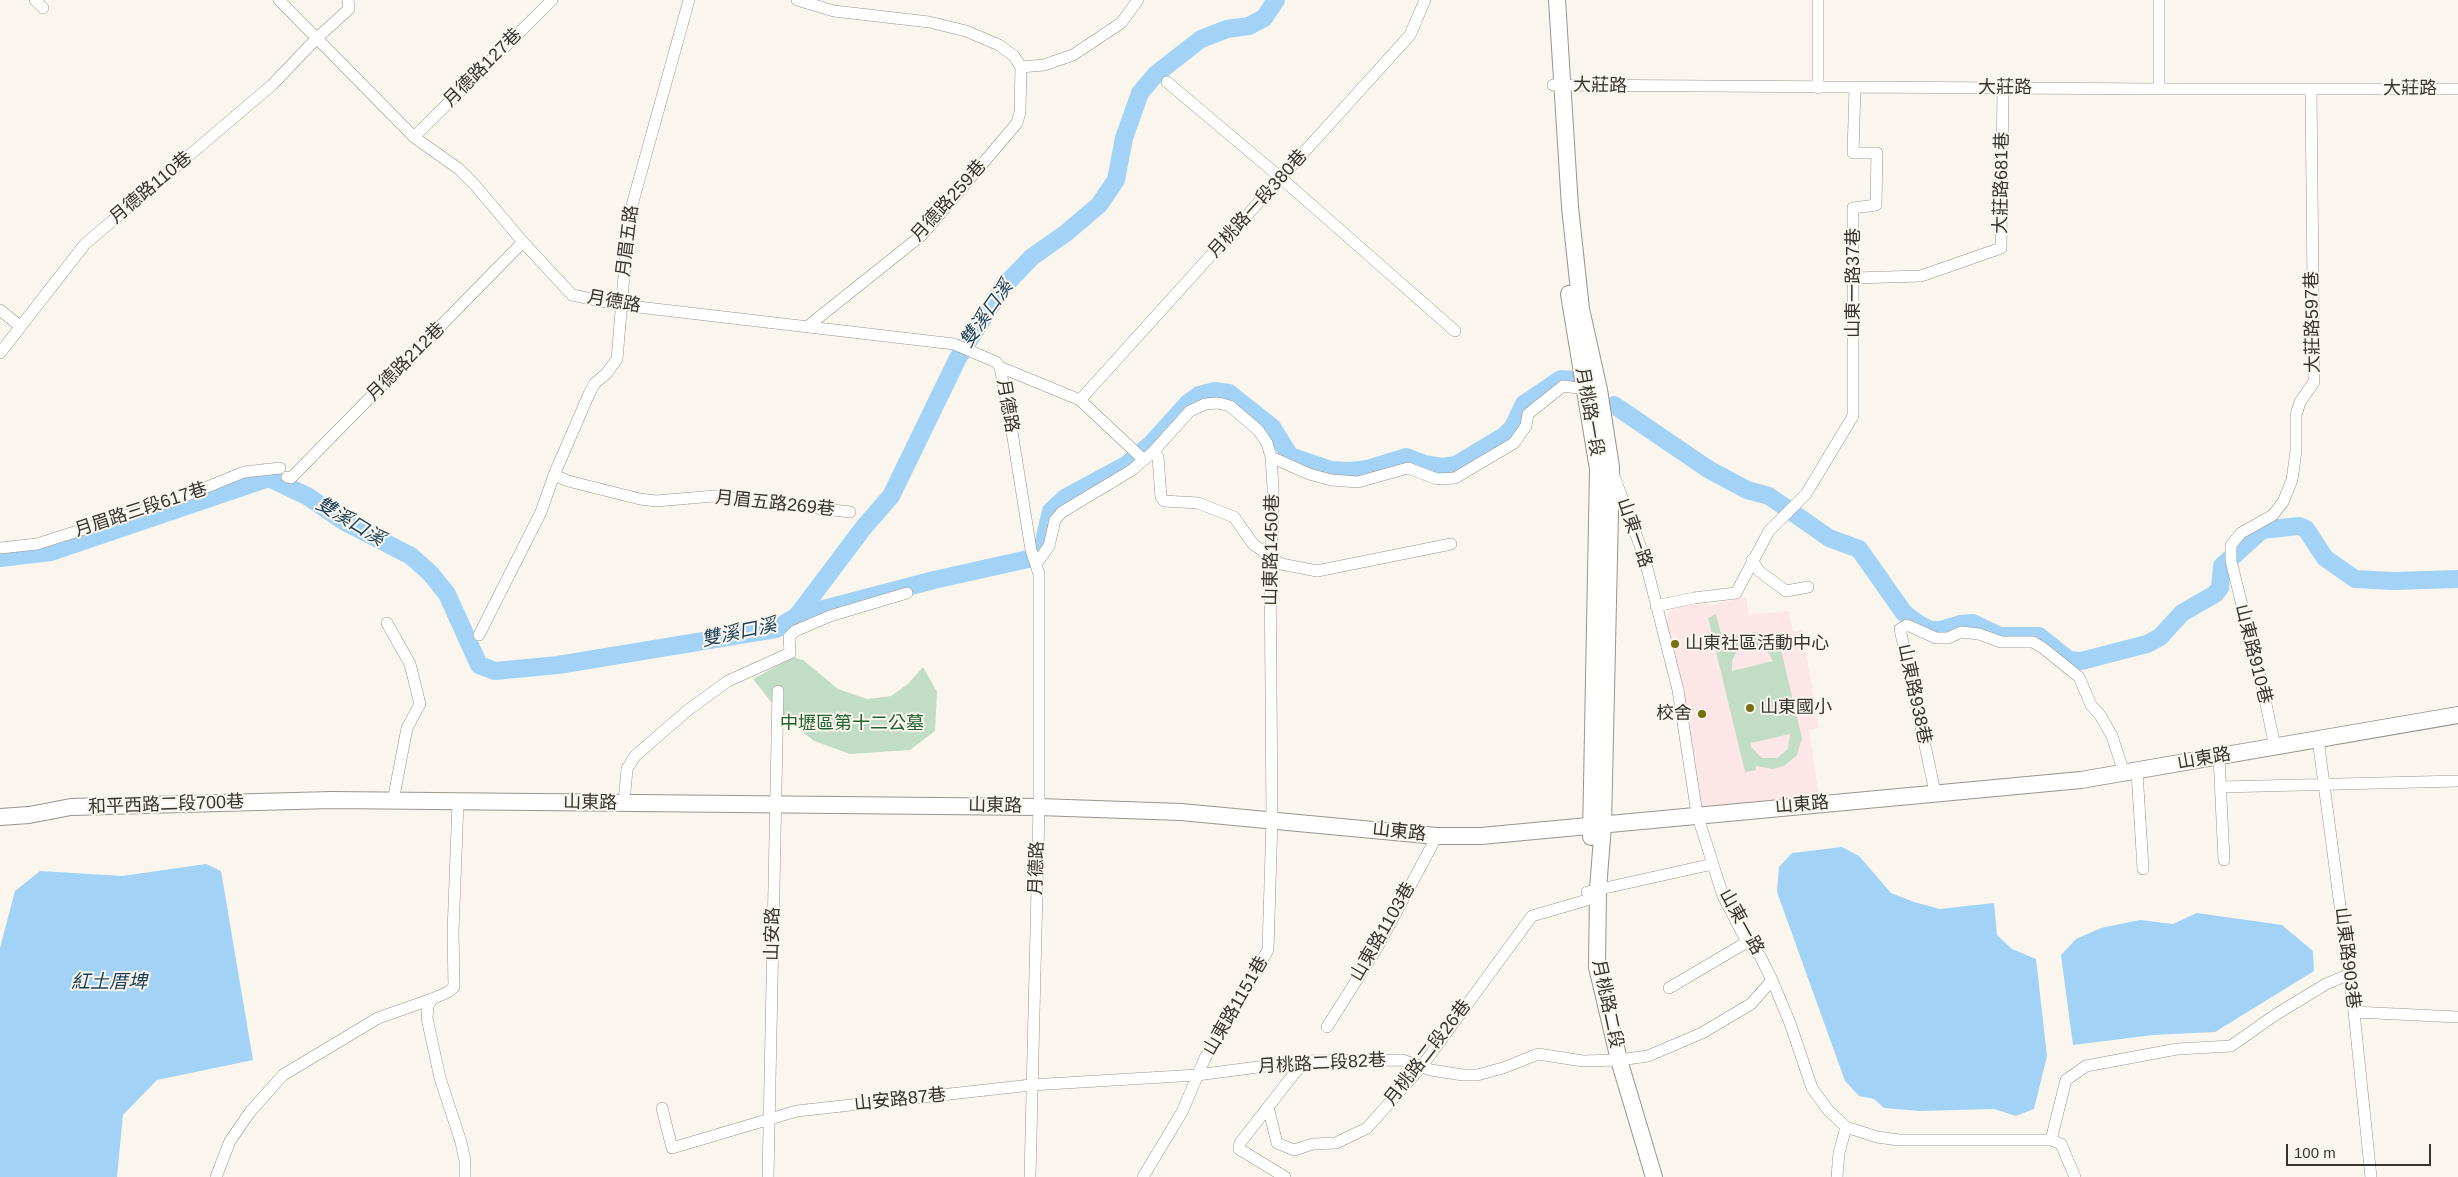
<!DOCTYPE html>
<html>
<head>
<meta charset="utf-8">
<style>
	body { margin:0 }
	#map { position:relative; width:2458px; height:1177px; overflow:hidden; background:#faf6ed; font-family:Arial,sans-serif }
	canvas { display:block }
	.scale { position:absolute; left:2286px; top:1144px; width:145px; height:22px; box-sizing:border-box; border:2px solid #353430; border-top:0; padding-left:6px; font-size:15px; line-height:18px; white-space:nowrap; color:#353430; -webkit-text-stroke:4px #faf6ed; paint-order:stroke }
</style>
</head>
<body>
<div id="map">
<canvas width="2458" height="1177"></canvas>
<div class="scale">100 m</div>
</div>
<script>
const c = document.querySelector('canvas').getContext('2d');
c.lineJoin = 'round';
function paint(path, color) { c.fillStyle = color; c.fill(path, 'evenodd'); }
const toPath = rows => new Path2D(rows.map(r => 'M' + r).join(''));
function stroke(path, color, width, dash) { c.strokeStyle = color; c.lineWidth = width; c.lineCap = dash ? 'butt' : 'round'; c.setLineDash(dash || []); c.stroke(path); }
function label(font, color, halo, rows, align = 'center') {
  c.font = font + ' Arial,"Noto Sans TC",sans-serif'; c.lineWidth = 4; c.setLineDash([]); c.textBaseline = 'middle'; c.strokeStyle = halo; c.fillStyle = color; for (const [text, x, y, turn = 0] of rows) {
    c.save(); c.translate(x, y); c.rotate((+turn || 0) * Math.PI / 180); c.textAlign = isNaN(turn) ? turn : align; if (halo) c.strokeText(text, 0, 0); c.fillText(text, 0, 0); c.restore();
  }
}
const education = toPath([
	[1746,597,1749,615,1789,611,1793,632,1802,630,1819,728,1809,730,1819,797,1702,809,1665,621,1674,606,1715,604]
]);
const green = toPath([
	[1716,614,1724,646,1739,635,1756,632,1773,640,1781,650,1802,738,1797,755,1784,766,1773,769,1756,766,1756,770,1745,772,1708,618],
	[1752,644,1766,649,1773,661,1732,671,1732,661,1736,653,1743,646],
	[1790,734,1788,749,1777,758,1762,758,1751,747,1751,743],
	[793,657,803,660,838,689,867,699,891,696,908,684,923,667,937,692,935,731,910,750,850,754,814,741,783,717,753,679]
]);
const water = toPath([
	[1842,847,1859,856,1891,893,1914,902,1940,909,1994,903,1997,935,2012,949,2036,959,2047,1056,2034,1109,2016,1116,1994,1109,1920,1111,1884,1108,1874,1099,1859,1096,1845,1081,1777,892,1779,867,1792,853],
	[206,864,221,871,253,1060,157,1080,123,1115,117,1177,0,1177,0,948,15,891,40,871,122,876],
	[2197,913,2282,925,2313,951,2314,971,2215,1032,2153,1035,2073,1045,2061,955,2076,939,2101,928,2140,920,2173,924]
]);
const river = toPath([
	[1614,405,1708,469,1747,490,1769,496,1829,538,1859,549,1904,613,1917,623,1930,630,1940,630,1960,624,1973,623,2000,636,2039,636,2069,660,2081,661,2147,644,2160,637,2182,613,2215,594,2220,588,2222,566,2262,530,2299,526,2306,529,2325,558,2355,579,2394,581,2458,579],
	[0,558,51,552,269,478,307,496,345,522,411,556,430,573,447,594,479,665,495,671,558,665,776,629,797,616,864,527,891,496,958,358,1002,288,1032,257,1066,233,1099,205,1116,180,1124,138,1140,93,1156,74,1201,39,1227,29,1249,26,1264,18,1276,0],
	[797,616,934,580,1028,559,1038,553,1043,545,1051,511,1065,498,1126,465,1152,443,1188,403,1199,395,1215,391,1229,393,1272,427,1290,456,1331,470,1351,471,1367,469,1406,457,1424,464,1442,467,1456,465,1504,436,1513,427,1524,404,1561,379,1576,380]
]);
const street = toPath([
	[35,0,43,8],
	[279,0,414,137,459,169,474,184,523,242,572,295,621,305,954,344,996,362,1000,367,1010,419,1031,550,1039,574,1039,807,1030,1177],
	[797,0,834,11,929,22,966,31,999,45,1014,56,1021,67],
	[1818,0,1818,88],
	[2159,0,2159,89],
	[1021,67,1044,65,1073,55,1121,23,1138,0],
	[1167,82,1281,178,1455,331],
	[1553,85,2159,89,2458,89],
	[414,137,552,0],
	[1854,278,1921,276,2001,248,2003,87],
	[0,310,20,326],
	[808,326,922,235,1017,123,1020,112,1021,67],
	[0,353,85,244,272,85,317,38,349,9,348,0],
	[1000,367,1080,400,1144,460],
	[1080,400,1410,35,1425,0],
	[1153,452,1158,457,1161,497,1164,501,1198,503,1234,517,1253,544,1281,564,1317,571,1451,544],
	[1271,457,1309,474,1331,480,1358,482,1408,468,1437,479,1455,478,1514,443,1526,426,1528,414,1563,386,1585,389],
	[554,475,568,481,640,499,656,501,714,496,850,512],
	[1614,476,1644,556,1678,690,1697,814,1723,896,1747,942,1760,956,1772,980,1790,1023,1812,1088,1828,1110,1846,1127,1877,1137,1899,1140,2051,1140,2061,1144,2075,1177],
	[287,477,291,478,523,242],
	[0,548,37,544,175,500,244,472,280,468],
	[1752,560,1759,571,1786,591,1808,587],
	[1037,563,1049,546,1055,520,1062,512,1132,470,1153,452,1190,411,1205,404,1218,403,1230,406,1258,430,1267,443,1271,457,1273,487,1273,526,1270,558,1272,819,1268,950,1205,1058,1182,1112,1143,1177],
	[1656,606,1694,598,1736,593,1769,531,1806,494,1853,416,1853,208,1876,205,1877,153,1853,153,1855,88],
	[387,623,410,664,420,704,407,728,393,801],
	[479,635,541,512,554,475,589,394,595,383,606,374,617,359,629,216,689,0],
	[2318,739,2354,1012,2371,1177],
	[2275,747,2262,685,2231,561,2231,545,2241,533,2273,515,2283,502,2292,480,2296,451,2296,415,2300,402,2314,382,2311,89],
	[2219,757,2224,860],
	[2137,771,2143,869],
	[2222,787,2458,781],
	[1935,792,1900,629,1907,625,1936,638,1948,638,1961,632,1979,634,2001,642,2033,642,2043,648,2079,677,2091,705,2100,715,2112,736,2124,773],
	[458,802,453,932,454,987,448,992,432,999,428,1006,427,1018,440,1078,461,1142,465,1161,465,1177],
	[624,803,627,769,635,756,688,710,728,681,790,653,789,637,795,631,830,616,907,593],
	[1587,892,1713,864],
	[1669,988,1747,942],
	[2354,1012,2458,1017],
	[1327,1027,1377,948,1437,836],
	[1268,1107,1277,1143,1294,1150,1313,1144,1336,1143,1367,1128,1422,1066,1532,916,1587,900],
	[662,1108,672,1148,797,1111,1031,1085,1197,1075,1304,1061,1402,1060,1431,1070,1463,1075,1477,1075,1503,1068,1538,1054,1583,1061,1619,1060,1648,1056,1702,1033,1751,1004,1772,980],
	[2051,1140,2066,1080,2086,1066,2177,1049,2231,1046,2275,1015,2326,984,2350,974],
	[216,1177,230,1141,250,1112,283,1075,378,1018,432,999],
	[768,1177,778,691],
	[1285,1177,1239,1149,1240,1143,1304,1061],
	[1837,1177,1839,1153,1846,1127]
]);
const secondary = toPath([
	[1557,0,1570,207,1581,309,1599,390,1611,467,1603,825,1598,889,1597,967,1619,1060,1654,1177],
	[1569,294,1598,469,1591,837],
	[0,817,29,815,71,807,332,800,1039,807,1181,812,1437,836,1481,836,2081,780,2458,715]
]);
const markers = [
	[1675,644,5,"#766f0e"],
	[1750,708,5,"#766f0e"],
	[1702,714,5,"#766f0e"]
];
const streetNames = [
	["月德路127巷",483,68,-45],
	["大莊路",1600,86,1],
	["大莊路",2005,88],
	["大莊路",2410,89],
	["大莊路681巷",2002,183,-89],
	["月德路110巷",151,188,-40],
	["月德路259巷",949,201,-48],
	["月桃路一段380巷",1258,204,-48],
	["月眉五路",628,241,-83],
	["山東一路37巷",1854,283,-90],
	["月德路",614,302,10],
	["大莊路597巷",2313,322,-91],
	["月德路212巷",406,362,-45],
	["月德路",1007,406,80],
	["月桃路一段",1589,412,80],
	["月眉五路269巷",775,504,6],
	["月眉路三段617巷",141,510,-18],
	["山東一路",1634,533,71],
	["山東路1450巷",1272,550,-89],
	["山東路910巷",2253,654,76],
	["山東路938巷",1914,694,78],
	["山東路",2204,759,-10],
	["山東路",590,803,1],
	["和平西路二段700巷",166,805,-2],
	["山東路",1802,805,-5],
	["山東路",995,806,1],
	["山東路",1399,832,6],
	["月德路",1037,868,-88],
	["山東一路",1741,922,61],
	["山東路1103巷",1383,932,-60],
	["山安路",773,934,-89],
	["山東路903巷",2347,958,83],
	["月桃路二段",1607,1004,78],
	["山東路1151巷",1236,1006,-60],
	["月桃路二段26巷",1428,1053,-52],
	["月桃路二段82巷",1322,1064,-3],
	["山安路87巷",900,1100,-6]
];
const poiNames = [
	["山東社區活動中心",1685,644],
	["山東國小",1760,708],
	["校舍",1692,714,"right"]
];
const parkNames = [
	["中壢區第十二公墓",852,724]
];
const waterNames = [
	["雙溪口溪",987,314,-55],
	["雙溪口溪",350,522,31],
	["雙溪口溪",739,633,-12],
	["紅土厝埤",109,983]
];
paint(education, '#fce7e6');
paint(green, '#c2ddc5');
paint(water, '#a2d3f7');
stroke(river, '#a2d3f7', 18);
stroke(street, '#99958d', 12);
stroke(secondary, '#99958d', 18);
stroke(street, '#fff', 11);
stroke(secondary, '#fff', 16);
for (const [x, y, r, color] of markers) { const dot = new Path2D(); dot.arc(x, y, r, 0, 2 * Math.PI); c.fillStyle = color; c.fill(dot); stroke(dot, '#faf6ed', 2); }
label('18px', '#353430', '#faf6ed', streetNames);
label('18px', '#353430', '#faf6ed', poiNames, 'left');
label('18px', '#236131', '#faf6ed', parkNames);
label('italic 19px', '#163c55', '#faf6ed', waterNames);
</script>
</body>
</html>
